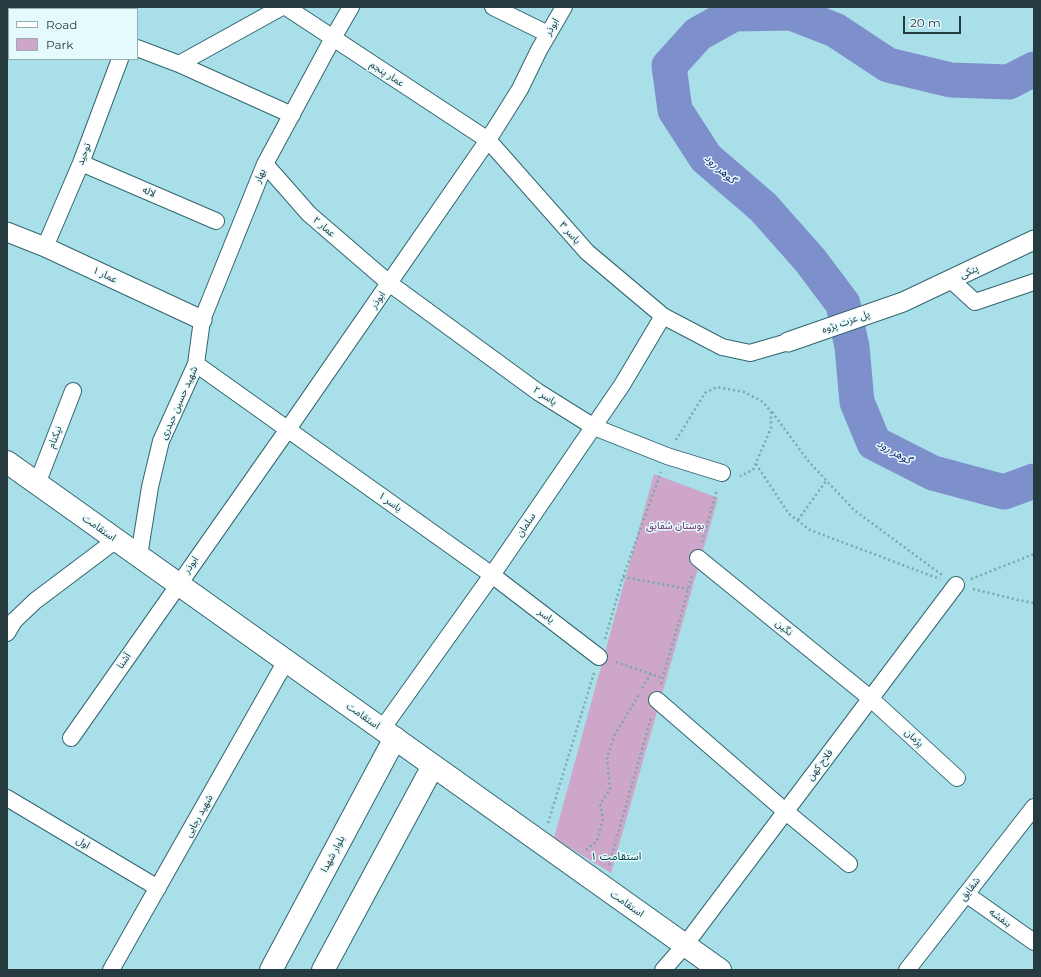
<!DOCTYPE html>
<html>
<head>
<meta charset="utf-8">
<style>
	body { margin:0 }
	#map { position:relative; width:1041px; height:977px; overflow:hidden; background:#a9dfe9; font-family:Montserrat,sans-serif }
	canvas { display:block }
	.frame { position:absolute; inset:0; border:8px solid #253b3f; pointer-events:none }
	.legend { position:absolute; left:8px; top:8px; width:130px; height:52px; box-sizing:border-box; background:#e4fafd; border:1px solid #98aeb1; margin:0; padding:5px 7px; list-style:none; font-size:12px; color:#253b3f }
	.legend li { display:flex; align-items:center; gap:8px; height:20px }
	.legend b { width:20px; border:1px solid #98aeb1 }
	.scale { position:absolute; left:903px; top:16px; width:58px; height:18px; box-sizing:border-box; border:2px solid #253b3f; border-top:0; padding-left:5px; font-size:12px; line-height:14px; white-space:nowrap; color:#253b3f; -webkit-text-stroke:3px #e4fafd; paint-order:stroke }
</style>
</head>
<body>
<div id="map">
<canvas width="1041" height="977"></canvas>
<div class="frame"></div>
<ul class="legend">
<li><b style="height:5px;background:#fff"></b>Road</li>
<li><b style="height:11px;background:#cea6c9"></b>Park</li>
</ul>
<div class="scale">20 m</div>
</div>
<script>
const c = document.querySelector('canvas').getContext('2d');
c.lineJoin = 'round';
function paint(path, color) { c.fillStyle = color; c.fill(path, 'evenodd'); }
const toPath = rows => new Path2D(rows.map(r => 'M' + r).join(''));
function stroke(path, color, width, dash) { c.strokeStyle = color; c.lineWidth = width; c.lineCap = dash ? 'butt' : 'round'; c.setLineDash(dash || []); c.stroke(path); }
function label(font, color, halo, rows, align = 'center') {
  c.font = font + ' Montserrat,"Noto Sans Arabic",sans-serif'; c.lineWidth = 3; c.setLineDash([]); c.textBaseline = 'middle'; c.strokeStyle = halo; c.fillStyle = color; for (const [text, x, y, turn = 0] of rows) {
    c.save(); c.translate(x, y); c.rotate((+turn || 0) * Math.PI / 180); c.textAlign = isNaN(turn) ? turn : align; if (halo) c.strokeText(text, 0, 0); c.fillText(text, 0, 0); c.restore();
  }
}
const green = toPath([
	[654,474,718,498,611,873,554,838]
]);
const river = toPath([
	[1034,69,1009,82,951,80,888,65,835,30,791,13,734,14,698,34,669,66,675,110,706,158,763,207,810,260,843,304,852,347,857,402,874,443,933,473,1004,492,1034,481]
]);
const path = toPath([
	[772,412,809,462,854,510,942,575],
	[676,440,705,393,717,387,744,392,763,402,771,412,771,428,753,470,740,476],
	[756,464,789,514,810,530,940,579],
	[798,520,826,481],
	[702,542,717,489],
	[623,577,688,589],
	[971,579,1034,554],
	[973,589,1018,600,1034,603],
	[605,639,623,577,661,472],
	[616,662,663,678],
	[661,684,692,576],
	[642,688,651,674],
	[548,823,594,673],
	[586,850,597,841,603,819,600,804,610,789,607,758,615,734,640,693],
	[609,865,651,718]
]);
const minor = toPath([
	[26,7,31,9],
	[92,7,93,9],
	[286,7,488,140,587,252,663,316,722,347,750,353,788,342],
	[493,7,548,34],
	[137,48,179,64,292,115],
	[179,64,282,7],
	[81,163,216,221],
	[265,164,309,214,389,283,538,392,594,427,667,456,722,473],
	[45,247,81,163,120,59],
	[951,280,975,302,1034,282],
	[196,364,492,575,599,657],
	[37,484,73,391],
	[139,556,150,487,161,441,196,364,202,320,265,164,333,38,351,7],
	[698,558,870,698,957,778],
	[7,633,14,621,35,601,116,540],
	[657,700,785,811,849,864],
	[382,729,492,575,622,385,663,316],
	[71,738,288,429,488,140,520,89,539,50,564,7],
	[7,798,158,888],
	[966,894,1034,942],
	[111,970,286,661],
	[663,970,685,945,956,585],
	[907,970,1034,807]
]);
const tertiary = toPath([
	[7,232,45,247,202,320],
	[788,342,903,302,1034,240]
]);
const secondary = toPath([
	[7,462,720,970],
	[271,970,395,738],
	[323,970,433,766]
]);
const streetNames = [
	["ابوذر",552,27,-60],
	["عمار پنجم",387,74,33],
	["توحید",84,154,-69],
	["بهار",260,176,-68],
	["لاله",149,192,23],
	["عمار ۲",324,227,40],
	["یاسر ۳",570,233,48],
	["پتکی",969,272,-26],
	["عمار ۱",105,275,25],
	["ابوذر",378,300,-55],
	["پل عزت پژوه",846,322,-19],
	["یاسر ۲",545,396,33],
	["شهید حسین حیدری",179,403,-66],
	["نیکنام",55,437,-69],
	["یاسر ۱",390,502,36],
	["سلمان",526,525,-56],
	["استقامت",99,528,35],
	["ابوذر",191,565,-55],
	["یاسر",546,616,37],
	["نگین",784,628,39],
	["آشنا",124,661,-55],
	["استقامت",363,716,35],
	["پژمان",914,738,42],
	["فلاح کهن",820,765,-53],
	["شهید رجایی",199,816,-61],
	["اول",83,843,31],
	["بلوار شهدا",333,854,-62],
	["شقایق",970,889,-52],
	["استقامت",627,904,35],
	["بنفشه",1000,918,36]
];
const parkNames = [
	["بوستان شقایق",675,526]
];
const waterNames = [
	["گوهر رود",720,169,42],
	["گوهر رود",894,452,30]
];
const neighbourhoodNames = [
	["استقامت ۱",616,857]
];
paint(green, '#cea6c9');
stroke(river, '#7d90cc', 35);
stroke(minor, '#32666f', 18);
stroke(tertiary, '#32666f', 21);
stroke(secondary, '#32666f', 24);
stroke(path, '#7ca7af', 2.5, [2, 3]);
stroke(minor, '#fff', 16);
stroke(tertiary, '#fff', 19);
stroke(secondary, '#fff', 22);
label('10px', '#253b3f', '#e4fafd', streetNames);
label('10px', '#682864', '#e4fafd', parkNames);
label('italic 11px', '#1a266c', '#e4fafd', waterNames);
label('11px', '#044049', '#e4fafd', neighbourhoodNames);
</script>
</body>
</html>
